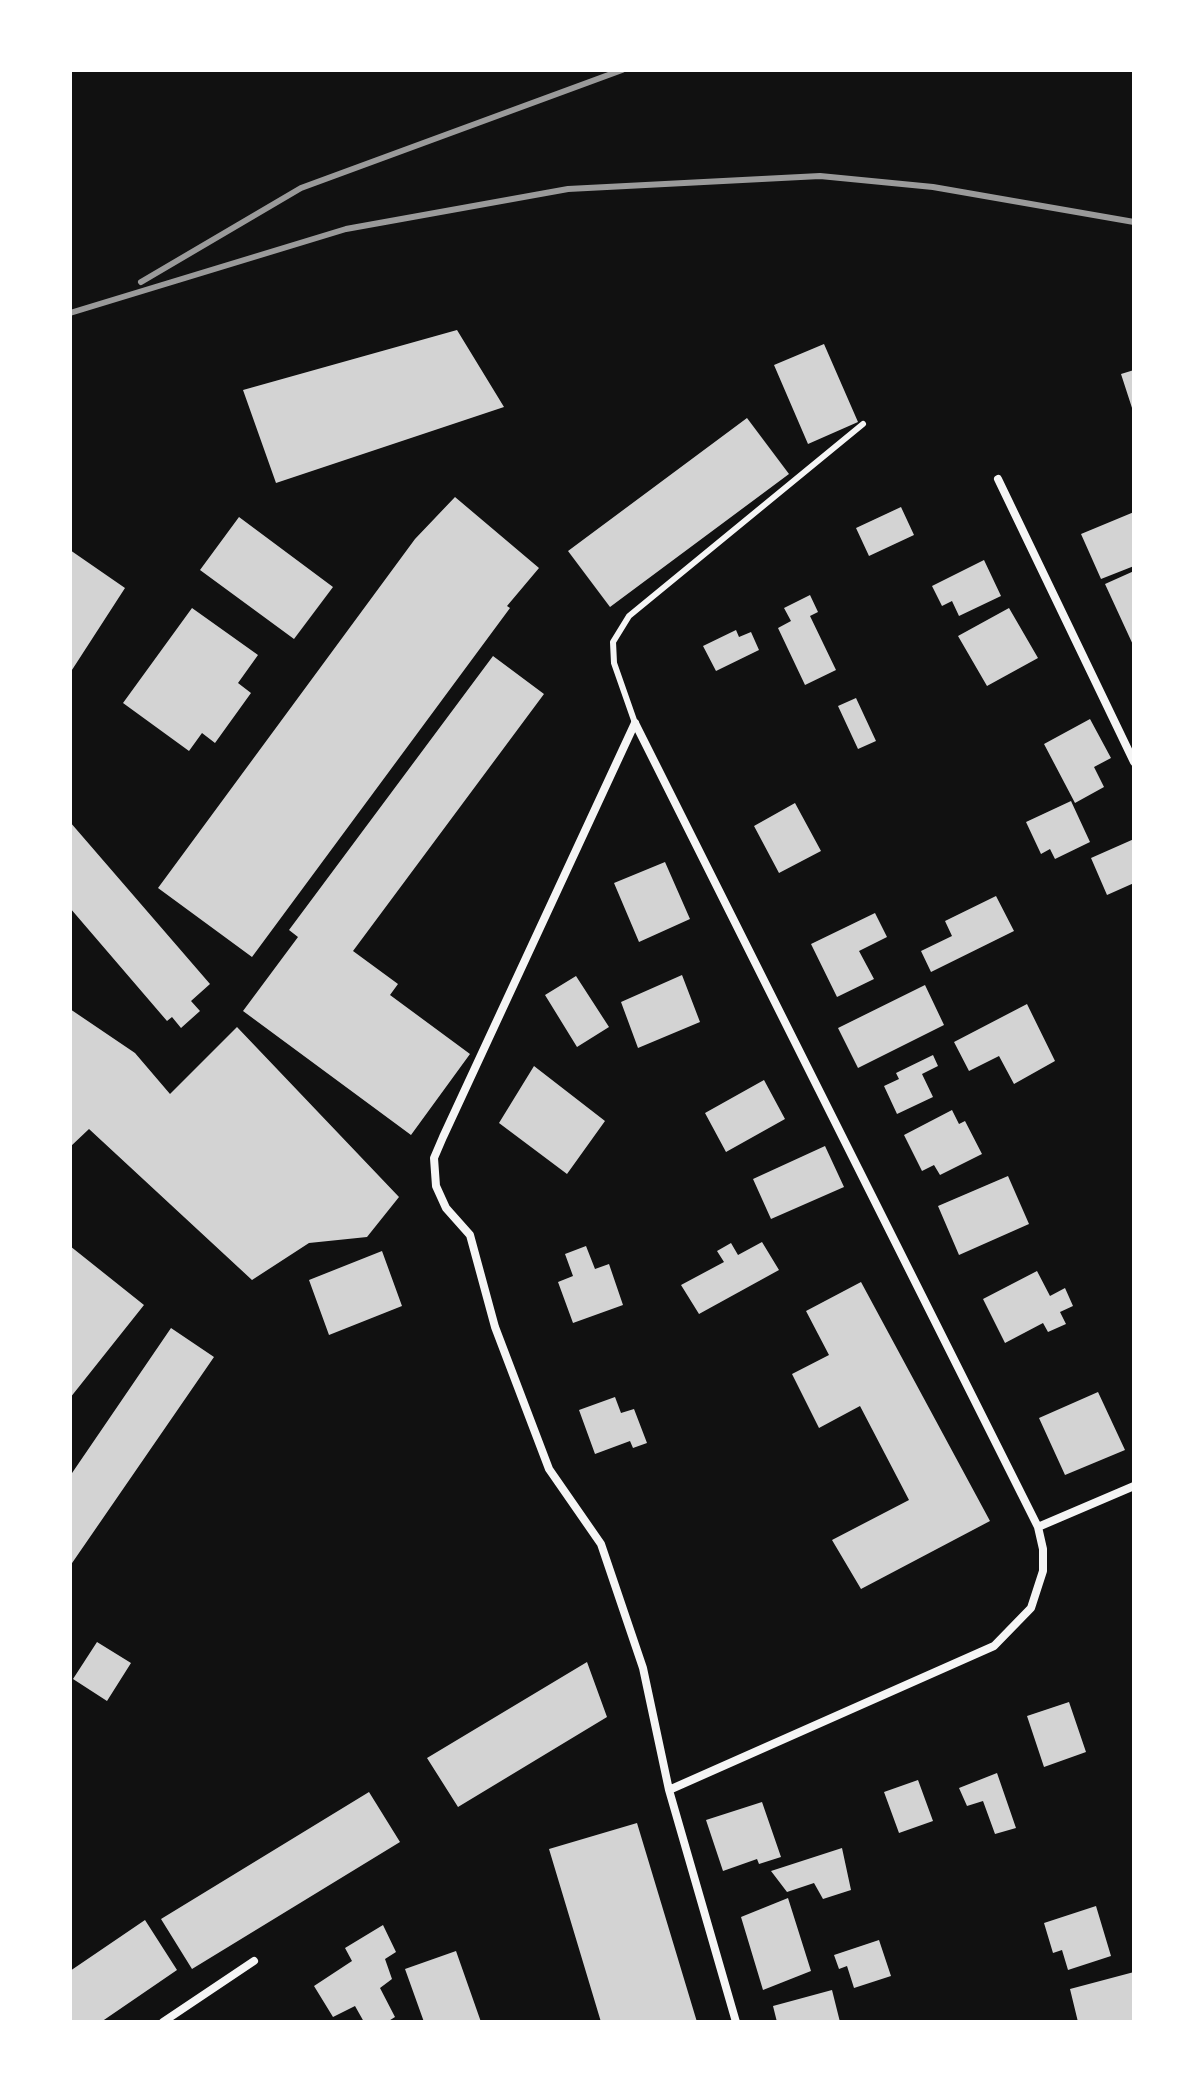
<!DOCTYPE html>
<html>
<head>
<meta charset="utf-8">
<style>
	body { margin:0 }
	#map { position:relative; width:1204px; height:2092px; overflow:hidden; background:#111; font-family:Rubik,sans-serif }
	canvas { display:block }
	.frame { position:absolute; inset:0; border:72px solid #fff; pointer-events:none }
</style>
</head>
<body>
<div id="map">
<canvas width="1204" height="2092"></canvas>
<div class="frame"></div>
</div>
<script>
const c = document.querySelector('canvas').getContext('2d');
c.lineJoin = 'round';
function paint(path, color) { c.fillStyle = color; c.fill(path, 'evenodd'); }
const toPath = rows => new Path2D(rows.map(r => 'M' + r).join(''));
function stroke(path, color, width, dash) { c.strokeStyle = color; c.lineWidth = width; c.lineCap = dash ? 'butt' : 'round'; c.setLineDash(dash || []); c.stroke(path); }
const building = toPath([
	[457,330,504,407,276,483,243,390],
	[824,344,858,422,808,444,774,365],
	[1134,370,1134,411,1133,411,1121,374],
	[747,418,789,474,610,607,568,551],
	[455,497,539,568,507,606,510,608,252,957,158,888,415,539],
	[901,507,914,535,869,556,856,528],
	[1134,512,1134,566,1101,579,1081,534],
	[239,517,333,587,294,639,200,570],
	[70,550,125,588,70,673],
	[984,560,1001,596,959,616,952,601,942,606,932,586],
	[1134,571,1134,647,1105,584],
	[810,595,818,612,810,616,836,670,805,685,778,628,791,621,784,608],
	[192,608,258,655,238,683,251,693,215,743,202,733,189,751,123,703],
	[1009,608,1038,658,987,686,958,636],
	[736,630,739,637,751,632,759,650,716,671,703,646],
	[493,656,544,694,353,951,398,984,390,995,470,1054,411,1135,243,1011,298,937,289,930],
	[856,698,876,741,858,749,838,706],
	[1090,719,1111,758,1094,767,1104,787,1075,803,1044,744],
	[1071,801,1090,842,1055,859,1050,849,1041,854,1026,822],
	[795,803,821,851,779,873,754,826],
	[70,822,210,984,191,1001,200,1011,181,1028,172,1017,167,1021,70,908],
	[1134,839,1134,883,1107,895,1091,858],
	[665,862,690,919,639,942,614,883],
	[996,896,1014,931,931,972,921,951,952,936,945,921],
	[875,913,887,937,859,951,874,979,837,997,811,944],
	[682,975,700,1022,638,1048,621,1002],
	[576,976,609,1027,577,1047,545,995],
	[925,985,944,1025,858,1068,838,1028],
	[1027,1004,1055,1061,1014,1084,999,1056,969,1071,954,1042],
	[70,1009,135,1053,170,1094,237,1027,399,1197,367,1237,309,1243,252,1280,89,1129,70,1147],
	[933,1055,938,1066,922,1074,933,1097,897,1114,884,1086,899,1079,896,1073],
	[534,1066,605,1121,567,1174,499,1123],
	[764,1080,785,1119,726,1152,705,1113],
	[952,1110,959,1124,965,1121,982,1154,940,1175,934,1165,922,1171,904,1135],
	[825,1146,844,1187,771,1219,753,1179],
	[1008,1176,1029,1224,959,1255,938,1206],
	[762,1242,779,1270,699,1314,681,1285,724,1262,717,1251,731,1243,738,1255],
	[70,1246,144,1305,70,1398],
	[586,1246,595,1269,609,1264,623,1305,573,1323,558,1282,573,1276,565,1254],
	[382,1251,402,1306,329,1335,309,1280],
	[1037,1271,1050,1296,1065,1288,1073,1306,1060,1312,1066,1324,1048,1332,1043,1323,1005,1343,983,1299],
	[861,1282,990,1521,861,1589,832,1540,909,1500,860,1406,819,1428,792,1374,829,1355,806,1311],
	[171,1328,214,1357,70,1566,70,1476],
	[1098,1392,1125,1450,1065,1475,1039,1418],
	[615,1397,621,1413,634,1409,647,1443,633,1448,630,1441,595,1454,579,1410],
	[97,1642,131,1663,107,1701,73,1679],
	[587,1662,607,1717,458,1807,427,1758],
	[1069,1702,1086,1752,1044,1767,1027,1716],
	[997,1773,1016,1828,995,1834,983,1801,967,1806,959,1788],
	[918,1780,933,1821,899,1833,884,1792],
	[369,1792,400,1842,192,1969,161,1919],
	[762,1802,781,1857,759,1864,757,1859,723,1871,706,1820],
	[637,1823,697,2022,601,2022,549,1849],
	[842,1848,851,1890,823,1899,814,1883,787,1892,771,1871],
	[788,1898,811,1971,763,1990,741,1917],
	[1096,1906,1111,1956,1068,1970,1062,1950,1053,1953,1044,1923],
	[145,1920,177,1970,101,2022,70,2022,70,1971],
	[383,1925,396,1952,385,1959,392,1979,380,1988,395,2017,387,2022,364,2022,355,2006,333,2017,314,1986,352,1961,345,1948],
	[879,1940,891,1976,854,1988,847,1966,839,1969,834,1955],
	[456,1951,481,2022,424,2022,405,1969],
	[1134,1972,1134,2022,1078,2022,1070,1989],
	[832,1990,840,2022,777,2022,773,2006]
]);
const service = toPath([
	[635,723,614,663,613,642,629,616,863,424]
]);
const minor = toPath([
	[998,479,1134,762],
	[635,723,443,1137,434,1158,436,1186,446,1208,470,1235,495,1327,549,1469,601,1544,643,1668,669,1790,736,2022],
	[635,723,1038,1527],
	[669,1790,994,1646,1031,1608,1043,1571,1043,1549,1038,1527,1134,1486],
	[163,2022,254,1961]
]);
const rail = toPath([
	[141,282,301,188,622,70],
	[70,313,346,229,568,189,820,176,933,187,1134,222]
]);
paint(building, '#d3d3d3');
stroke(service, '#f5f5f5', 6);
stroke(minor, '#f5f5f5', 8);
stroke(rail, '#9a9a9a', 6);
</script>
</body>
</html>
